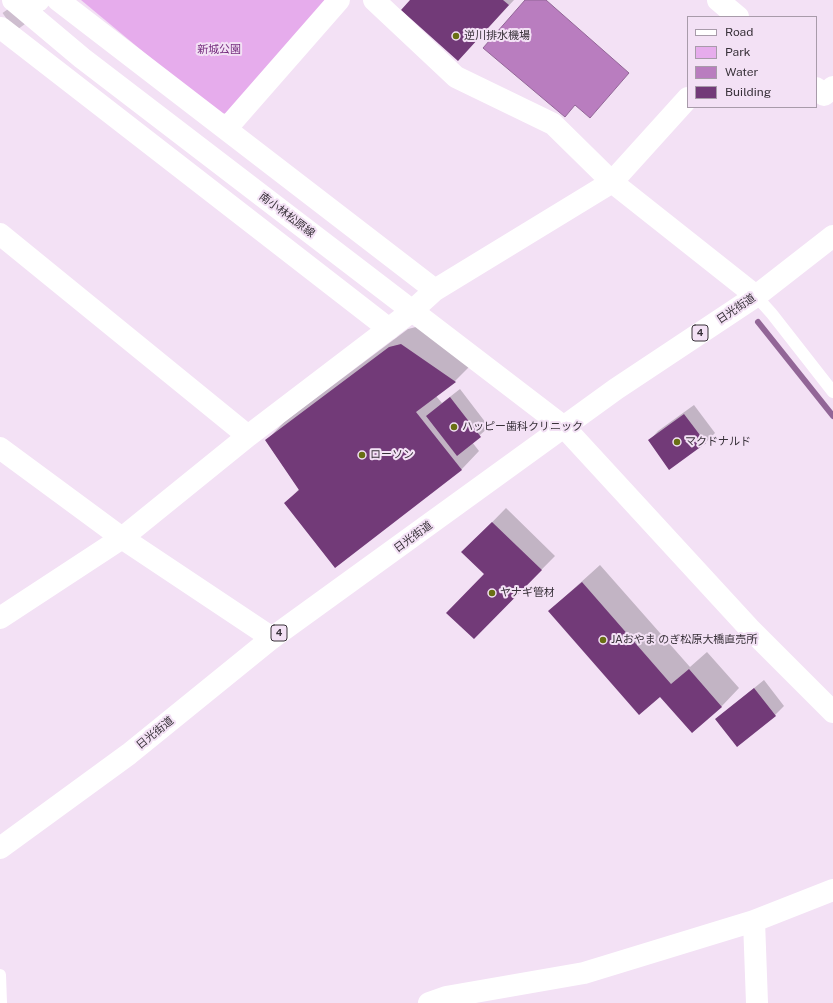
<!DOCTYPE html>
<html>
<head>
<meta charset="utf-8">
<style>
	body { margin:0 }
	#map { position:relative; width:833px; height:1003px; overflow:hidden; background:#f3e1f5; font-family:"Public Sans",sans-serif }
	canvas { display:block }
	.legend { position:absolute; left:687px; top:16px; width:130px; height:92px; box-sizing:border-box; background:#f3e1f5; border:1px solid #a89baa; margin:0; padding:5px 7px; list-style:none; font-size:12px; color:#383139 }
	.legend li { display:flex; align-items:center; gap:8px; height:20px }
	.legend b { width:20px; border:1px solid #a89baa }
</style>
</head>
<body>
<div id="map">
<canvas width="833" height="1003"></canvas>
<ul class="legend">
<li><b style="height:5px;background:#fff"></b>Road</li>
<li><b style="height:11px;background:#e6acec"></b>Park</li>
<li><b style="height:11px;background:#b97dbf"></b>Water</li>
<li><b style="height:11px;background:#723a78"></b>Building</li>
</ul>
</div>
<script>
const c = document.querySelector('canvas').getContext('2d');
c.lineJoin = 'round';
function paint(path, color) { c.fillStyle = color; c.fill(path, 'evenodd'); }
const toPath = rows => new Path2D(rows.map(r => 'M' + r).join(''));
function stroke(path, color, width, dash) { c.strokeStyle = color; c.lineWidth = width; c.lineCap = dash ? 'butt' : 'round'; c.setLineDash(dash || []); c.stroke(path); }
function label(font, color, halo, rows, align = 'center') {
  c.font = font + ' "Public Sans","Noto Sans JP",sans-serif'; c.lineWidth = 4; c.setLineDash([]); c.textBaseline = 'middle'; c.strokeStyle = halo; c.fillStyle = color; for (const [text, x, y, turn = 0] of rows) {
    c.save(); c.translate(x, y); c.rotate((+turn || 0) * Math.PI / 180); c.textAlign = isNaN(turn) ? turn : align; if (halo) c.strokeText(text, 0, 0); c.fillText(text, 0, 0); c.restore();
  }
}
const green = toPath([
	[81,0,328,0,231,113,218,114]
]);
const water = toPath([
	[525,0,546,0,629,73,590,118,575,105,565,117,483,48,525,0]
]);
const shadow = toPath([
	[411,0,514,0,458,60],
	[420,326,473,363,455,381,436,396,442,403,460,389,489,427,472,442,479,451,461,470,286,503,299,489,266,441,284,422,408,329],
	[694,405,715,433,705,443,649,441,658,431],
	[506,508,555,556,474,638,485,574,463,552],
	[600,565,690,667,707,652,739,688,721,707,660,695,549,611],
	[764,680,784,706,775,715,716,719]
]);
const stream = toPath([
	[758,322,833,416]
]);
const building = toPath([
	[410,0,503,0,509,5,458,61,401,10],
	[401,344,456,382,416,412,462,470,335,568,284,503,299,490,265,440,389,347],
	[450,397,481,437,457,456,426,416],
	[684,414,706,443,669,470,648,440],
	[492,522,542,570,474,639,446,613,484,574,461,552],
	[582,582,671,684,689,669,722,707,692,733,660,697,639,715,548,611],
	[754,688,776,716,737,747,715,719]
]);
const minorTunnel = toPath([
	[9,22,38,1]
]);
const service = toPath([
	[756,296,772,314,833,392],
	[0,975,1,1003]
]);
const minor = toPath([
	[58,0,435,290],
	[374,0,456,77,553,124,612,182,756,296],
	[718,0,738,17],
	[38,1,39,0],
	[1,28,389,329],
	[816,88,824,95,833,87],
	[226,129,339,0],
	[0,234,248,436],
	[0,448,122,538,272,638],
	[0,618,122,538,248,436,412,311,435,290,612,182,688,98],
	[754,921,757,1003],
	[429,1003,446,997,584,973,754,921,833,890]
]);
const tertiary = toPath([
	[564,427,749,628,833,712]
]);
const secondary = toPath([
	[13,0,82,58,564,427]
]);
const trunk = toPath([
	[0,848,129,754,272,638,616,389,756,296,833,236]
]);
const markers = [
	[456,36,4,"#696f14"],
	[454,427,4,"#696f14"],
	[677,442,4,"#696f14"],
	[362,455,4,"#696f14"],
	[492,593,4,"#696f14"],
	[603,640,4,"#696f14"]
];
const shields = [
	[700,333,16],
	[279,633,16]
];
const shieldNames = [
	["4",700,333],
	["4",279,633]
];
const poiNames = [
	["逆川排水機場",464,36],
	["ハッピー歯科クリニック",462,427],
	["マクドナルド",685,442],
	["ローソン",370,455],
	["ヤナギ管材",500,593],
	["JAおやま のぎ松原大橋直売所",611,640]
];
const parkNames = [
	["新城公園",219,50]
];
const streetNames = [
	["南小林松原線",287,215,37],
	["日光街道",736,309,-34],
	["日光街道",413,537,-36],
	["日光街道",155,733,-39]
];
paint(green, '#e6acec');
paint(water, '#b97dbf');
stroke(water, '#926697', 1);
paint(shadow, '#0003');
stroke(stream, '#926697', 6);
paint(building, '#723a78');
stroke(minorTunnel, '#cebecf', 22, [22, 11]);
stroke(service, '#fff', 12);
stroke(minor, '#fff', 22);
stroke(tertiary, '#fff', 22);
stroke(secondary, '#fff', 22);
stroke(trunk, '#fff', 22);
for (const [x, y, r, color] of markers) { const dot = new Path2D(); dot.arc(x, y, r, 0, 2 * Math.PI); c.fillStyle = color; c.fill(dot); stroke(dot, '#f3e1f5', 1.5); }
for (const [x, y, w] of shields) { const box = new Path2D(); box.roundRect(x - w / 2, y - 8, w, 16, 3); c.fillStyle = '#f3e1f5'; c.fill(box); stroke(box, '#383139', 1); }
label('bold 10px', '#383139', null, shieldNames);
label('11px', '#383139', '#f3e1f5', poiNames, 'left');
label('11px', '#762e7f', '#f3e1f5', parkNames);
label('11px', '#383139', '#f3e1f5', streetNames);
</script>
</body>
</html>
